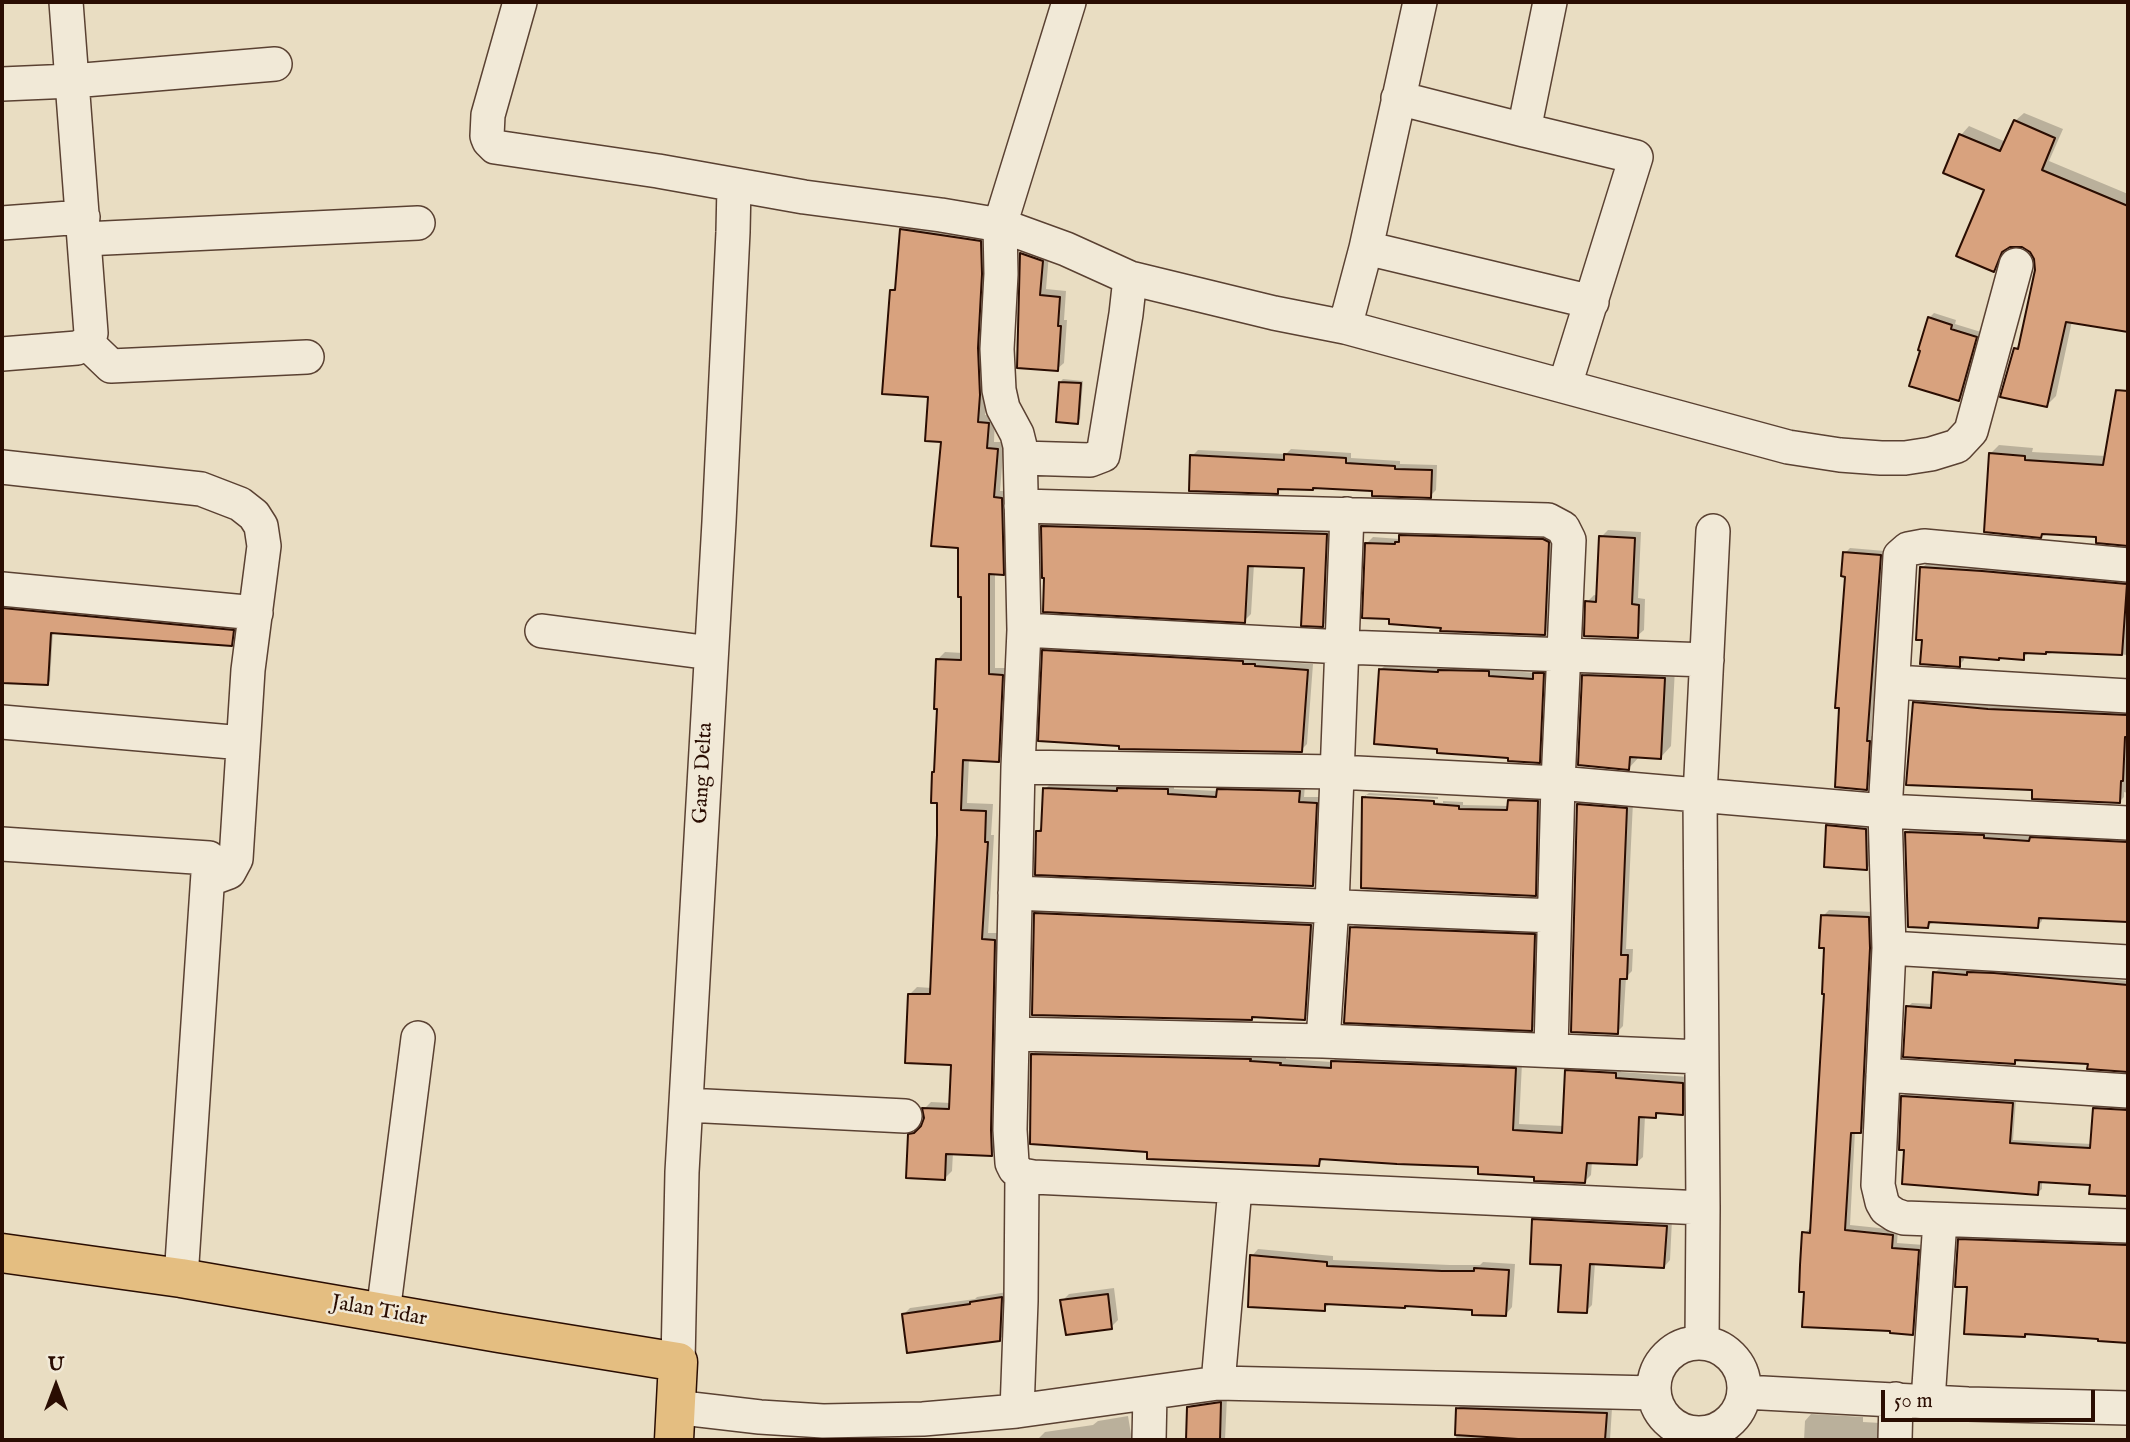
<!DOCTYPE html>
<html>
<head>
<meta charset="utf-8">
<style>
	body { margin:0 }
	#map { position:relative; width:2130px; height:1442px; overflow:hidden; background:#e9ddc2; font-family:"IM FELL English",serif }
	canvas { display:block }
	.frame { position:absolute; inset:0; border:4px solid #2a0d02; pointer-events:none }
	.north { position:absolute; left:21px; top:1351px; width:70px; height:70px; -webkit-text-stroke:5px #f1e9d7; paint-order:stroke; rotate:0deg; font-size:19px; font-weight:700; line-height:28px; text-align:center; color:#2a0d02 }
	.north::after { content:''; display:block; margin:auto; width:24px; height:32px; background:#2a0d02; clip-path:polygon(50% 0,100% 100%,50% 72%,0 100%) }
	.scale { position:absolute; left:1881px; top:1390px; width:214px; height:32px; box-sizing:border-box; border:4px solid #2a0d02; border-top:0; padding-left:9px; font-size:21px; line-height:24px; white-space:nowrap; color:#2a0d02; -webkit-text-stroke:5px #f1e9d7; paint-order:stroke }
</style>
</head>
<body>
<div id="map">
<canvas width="2130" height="1442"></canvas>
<div class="frame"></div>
<div class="north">U</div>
<div class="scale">50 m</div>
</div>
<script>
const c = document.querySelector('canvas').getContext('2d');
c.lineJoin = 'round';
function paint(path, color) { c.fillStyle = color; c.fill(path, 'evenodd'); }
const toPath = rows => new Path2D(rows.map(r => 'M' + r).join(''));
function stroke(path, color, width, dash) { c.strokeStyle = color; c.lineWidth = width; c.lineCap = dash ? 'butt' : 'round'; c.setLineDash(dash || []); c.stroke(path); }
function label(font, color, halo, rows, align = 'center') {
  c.font = font + ' "IM FELL English",serif'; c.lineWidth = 5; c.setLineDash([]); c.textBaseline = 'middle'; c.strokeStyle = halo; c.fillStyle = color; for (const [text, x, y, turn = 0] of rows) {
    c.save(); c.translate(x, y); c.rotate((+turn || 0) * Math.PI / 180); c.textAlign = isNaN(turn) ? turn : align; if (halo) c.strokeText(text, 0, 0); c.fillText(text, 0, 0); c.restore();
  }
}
const shadow = toPath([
	[2024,113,2063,129,2049,161,2128,194,2128,331,2072,321,2056,396,2047,405,2015,349,2021,343,2036,270,2036,260,2030,250,2021,245,2008,246,2002,261,1994,270,1986,189,1961,135,1969,126,2006,142,2015,121],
	[909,223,988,235,987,386,985,415,995,416,994,442,1004,442,1000,491,1008,491,1010,566,1003,573,995,572,995,668,1009,668,1005,753,998,760,969,759,967,803,993,804,991,835,994,835,988,933,1001,933,999,1147,992,1154,953,1152,952,1171,945,1178,910,1135,917,1128,923,1126,926,1118,924,1109,931,1102,951,1103,953,1064,910,994,917,987,932,988,939,835,936,770,939,708,938,659,945,652,963,653,960,546,943,440,930,396,892,290,898,284,901,230],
	[1028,247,1049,254,1046,289,1066,291,1064,320,1067,320,1064,363,1057,369,1019,367,1022,253],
	[1934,313,1956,320,1955,324,1981,332,1964,394,1959,399,1929,318],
	[1063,379,1083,381,1080,419,1077,422,1060,382],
	[2124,396,2128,397,2128,544,2098,541,2098,535,2045,532,2041,536,1990,454,1999,445,2033,448,2032,452,2106,456],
	[1291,449,1351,453,1351,458,1400,461,1400,464,1437,465,1436,490,1430,496,1374,489,1282,487,1277,492,1192,456,1198,450,1286,454],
	[1050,520,1333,528,1330,618,1323,625,1306,567,1254,564,1251,614,1244,621,1046,577,1043,527],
	[1407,530,1554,536,1551,627,1545,633,1442,626,1367,543,1373,537,1400,539],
	[1608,530,1641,532,1638,598,1645,599,1644,630,1637,636,1587,602,1594,595,1598,596,1601,537],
	[1850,548,1885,551,1871,736,1874,737,1871,783,1866,788,1841,706,1847,575,1845,553],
	[1927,563,1988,567,2128,580,2128,655,2048,650,2028,653,2023,658,1964,656,1964,660,1959,665,1922,568],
	[2,605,4,606,236,628,234,641,231,644,53,631,50,681,47,684,2,681],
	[1050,645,1260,659,1260,660,1313,664,1307,744,1301,750,1044,651],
	[1388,663,1495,666,1495,670,1536,673,1541,667,1549,668,1545,754,1539,761,1439,748,1381,669],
	[1594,665,1675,668,1671,746,1661,757,1639,757,1629,768,1584,676],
	[1919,699,1994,705,2128,711,2128,793,2124,792,2124,797,2119,802,2034,789,1915,703],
	[1125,782,1174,783,1174,789,1219,791,1225,784,1305,785,1304,797,1322,797,1319,878,1313,885,1038,831,1043,825,1045,789,1051,783,1122,785],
	[1369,793,1438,797,1438,799,1366,795],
	[1366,795,1366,798,1443,803,1443,801,1463,802,1463,805,1509,806,1509,801,1514,796,1542,797,1540,889,1535,894,1363,887,1364,797],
	[1585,798,1633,802,1626,949,1633,949,1632,971,1626,977,1623,1026,1617,1032,1578,805],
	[1834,819,1872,822,1874,861,1867,868,1828,826],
	[1911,828,1988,831,1988,834,2033,836,2036,833,2128,838,2128,920,2042,916,2042,921,2037,926,1933,921,1928,926,1907,833],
	[1042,908,1317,919,1311,1012,1304,1018,1254,1016,1252,1018,1036,914],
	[1829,910,1874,912,1866,1126,1860,1131,1855,1131,1850,1225,1898,1230,1897,1243,1924,1245,1918,1327,1912,1333,1806,1291,1804,1233,1812,1227,1823,1048,1826,947,1823,916],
	[1358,921,1541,928,1538,1022,1532,1029,1352,928],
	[1973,968,2128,981,2128,1070,2089,1067,2090,1063,2018,1059,2014,1063,1907,1007,1912,1003,1933,1004,1934,973,1939,969,1971,971],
	[1039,1048,1286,1057,1286,1059,1332,1062,1339,1055,1522,1063,1519,1124,1564,1126,1566,1071,1573,1065,1622,1067,1621,1072,1689,1077,1689,1106,1682,1113,1660,1112,1655,1116,1645,1116,1643,1157,1636,1163,1592,1161,1591,1175,1585,1181,1536,1175,1480,1165,1325,1157,1318,1164,1149,1150,1033,1054],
	[1907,1092,2016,1099,2013,1140,2092,1144,2095,1109,2099,1105,2128,1106,2128,1195,2091,1193,2092,1183,2042,1180,2042,1189,2037,1193,1906,1148,1903,1096],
	[1540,1214,1672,1220,1670,1260,1664,1267,1595,1263,1592,1305,1586,1311,1562,1264,1534,1220],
	[1965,1235,2128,1241,2128,1342,2100,1340,2100,1337,2027,1332,2024,1335,1969,1286,1960,1240],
	[1258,1249,1333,1256,1333,1260,1450,1265,1480,1265,1483,1262,1515,1264,1512,1307,1506,1314,1474,1308,1331,1302,1324,1309,1252,1256],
	[1114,1288,1118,1320,1111,1327,1062,1301,1069,1294],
	[1007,1292,1005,1334,999,1340,904,1314,910,1308,975,1299,977,1297],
	[1227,1397,1225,1440,1187,1440,1189,1407,1195,1401],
	[1463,1403,1612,1408,1610,1440,1456,1440,1458,1408],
	[1811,1414,1863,1417,1863,1422,1881,1423,1883,1440,1804,1440,1805,1421],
	[1128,1416,1132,1440,1026,1440,1039,1438,1045,1432,1093,1425,1098,1421]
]);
const building = toPath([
	[2014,120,2055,138,2042,170,2128,206,2128,332,2066,322,2047,407,2000,397,2014,348,2018,349,2035,270,2034,259,2030,252,2022,247,2010,247,2002,252,1994,272,1956,256,1984,190,1943,173,1959,134,2000,151,2014,120],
	[900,229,981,241,982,274,978,348,980,395,978,422,989,423,987,448,998,449,994,497,1002,498,1004,575,989,574,989,674,1003,675,999,762,963,760,961,810,986,811,985,842,988,842,982,939,995,940,991,1130,992,1156,946,1154,945,1180,906,1178,908,1134,914,1133,921,1126,924,1118,922,1108,949,1109,951,1065,905,1063,908,994,930,994,937,835,937,803,931,803,932,772,934,772,937,709,934,709,936,659,961,660,961,597,958,597,958,548,931,546,941,442,925,441,928,397,882,394,890,290,895,290,900,229],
	[1020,253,1043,261,1040,295,1060,297,1058,326,1061,326,1058,371,1017,368,1020,253],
	[1928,317,1952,325,1951,329,1977,337,1959,401,1909,386,1920,351,1918,350,1928,317],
	[1059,382,1081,383,1078,424,1056,422,1059,382],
	[2116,390,2128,391,2128,546,2096,543,2096,537,2042,534,2041,538,1984,532,1989,453,2025,456,2025,460,2103,465,2116,390],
	[1284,454,1346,458,1346,463,1395,466,1395,469,1432,470,1431,498,1372,496,1372,491,1313,488,1313,490,1278,489,1278,494,1189,491,1190,455,1284,460,1284,454],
	[1041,526,1327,534,1323,627,1301,626,1304,568,1248,566,1245,623,1043,612,1044,578,1042,578,1041,526],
	[1399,535,1543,539,1549,542,1545,635,1440,631,1441,628,1389,624,1389,619,1362,618,1365,543,1395,544,1395,542,1399,542,1399,535],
	[1599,536,1635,538,1632,604,1639,605,1638,638,1584,636,1585,601,1596,602,1599,536],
	[1843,552,1881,555,1867,741,1870,741,1867,790,1835,787,1839,708,1835,708,1845,577,1841,576,1843,552],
	[1920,567,1982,571,2127,584,2122,655,2046,652,2046,654,2024,653,2024,660,1999,658,1999,660,1960,657,1960,667,1920,664,1922,640,1916,640,1920,567],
	[2,608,234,630,232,646,51,633,48,685,2,683,2,608],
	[1042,650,1243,661,1243,664,1255,664,1255,666,1308,670,1302,752,1119,749,1119,746,1038,741,1042,650],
	[1379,669,1438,672,1438,670,1489,671,1489,676,1533,679,1533,673,1544,673,1540,763,1508,761,1508,758,1481,756,1437,753,1437,749,1374,744,1379,669],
	[1582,675,1665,678,1661,759,1630,757,1629,770,1578,765,1582,675],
	[1913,702,1988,709,2128,715,2128,737,2125,737,2123,781,2121,781,2120,803,2032,799,2032,790,1906,785,1913,702],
	[1043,788,1117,791,1117,788,1168,789,1168,794,1216,797,1217,789,1300,791,1299,802,1317,803,1313,886,1035,875,1036,831,1041,831,1043,788],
	[1362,797,1434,801,1434,804,1459,806,1459,809,1507,810,1508,800,1538,801,1536,896,1361,888,1362,797],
	[1577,804,1627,808,1621,955,1628,955,1627,979,1620,979,1618,1034,1571,1032,1577,804],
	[1826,825,1866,829,1867,870,1824,867,1826,825],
	[1905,832,1984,835,1984,838,2029,841,2030,837,2128,842,2128,922,2039,918,2038,928,1929,922,1928,928,1908,927,1905,832],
	[1034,913,1311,925,1305,1020,1252,1017,1252,1020,1032,1015,1034,913],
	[1821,915,1869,917,1870,948,1861,1133,1851,1133,1845,1230,1893,1235,1892,1248,1919,1250,1913,1335,1890,1333,1890,1331,1802,1327,1804,1292,1799,1292,1800,1265,1802,1232,1810,1233,1824,994,1822,994,1824,948,1819,948,1821,915],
	[1350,927,1535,934,1532,1031,1344,1023,1350,927],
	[1933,972,1967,975,1967,972,1994,973,2128,985,2128,1072,2087,1069,2088,1064,2015,1060,2015,1064,1903,1057,1906,1006,1931,1008,1933,972],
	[1031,1054,1251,1059,1250,1061,1281,1063,1280,1065,1331,1068,1331,1061,1516,1068,1513,1130,1562,1133,1565,1070,1616,1073,1616,1078,1683,1083,1683,1115,1656,1113,1656,1118,1639,1117,1637,1165,1587,1163,1585,1183,1534,1181,1534,1177,1478,1174,1478,1167,1397,1164,1320,1159,1319,1166,1147,1159,1147,1152,1030,1144,1031,1054],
	[1901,1096,2013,1103,2010,1143,2053,1146,2090,1148,2093,1108,2128,1110,2128,1196,2089,1194,2090,1185,2039,1182,2038,1195,1902,1184,1904,1150,1899,1150,1901,1096],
	[1532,1219,1667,1226,1664,1268,1590,1264,1587,1313,1558,1312,1561,1265,1530,1264,1532,1219],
	[1958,1239,2128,1245,2128,1343,2098,1341,2098,1339,2025,1334,2025,1337,1964,1334,1967,1287,1955,1287,1958,1239],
	[1250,1255,1327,1262,1327,1266,1442,1271,1474,1271,1474,1268,1509,1270,1506,1316,1472,1315,1472,1310,1405,1306,1405,1308,1325,1304,1325,1311,1248,1307,1250,1255],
	[1108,1294,1112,1329,1066,1335,1060,1300,1108,1294],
	[1002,1297,1000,1341,907,1353,902,1314,970,1304,970,1302,1002,1297],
	[1221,1402,1220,1440,1186,1440,1187,1407,1221,1402],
	[1456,1408,1607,1413,1605,1440,1534,1440,1455,1435,1456,1408]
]);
const minor = toPath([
	[520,2,488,115,487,136,489,141,495,147,658,171,804,197,941,215,1000,225,1066,249,1130,278,1274,313,1345,327,1788,447,1840,455,1881,458,1905,458,1931,454,1957,446,1971,431,2016,265],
	[1069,2,1000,225,1001,274,997,349,999,390,1003,408,1017,434,1020,446,1024,630,1018,767,1010,1130,1012,1163,1015,1169,1022,1175,1033,1177,1703,1208],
	[2,84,72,81,275,64],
	[1398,98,1524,130,1550,2],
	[1524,130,1636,157,1565,385],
	[2,223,83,217],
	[85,239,418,223],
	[1366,248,1592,302],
	[1345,327,1366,248,1420,2],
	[87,343,111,366,307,357],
	[2,354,77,348,89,342,91,333,66,2],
	[1021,458,1090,460,1103,455,1126,314,1130,278],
	[2,467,201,489,240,504,254,515,261,526,264,546,248,670,236,859,229,872,210,879,209,858],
	[1021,506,1548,520,1563,528,1569,540,1558,783,1551,1050],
	[2128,565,1924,546,1908,549,1900,556,1885,811,1889,948,1878,1185,1882,1202,1886,1209,1895,1215,1904,1218,2128,1226],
	[2,589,256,613],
	[1024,630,1343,647,1707,660],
	[542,631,711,653],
	[1894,682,2128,696],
	[2,722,243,743],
	[1018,767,1337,772,1558,783,1885,811,2128,823],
	[2,844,209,858],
	[1015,893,1554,916],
	[1889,948,2128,962],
	[1013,1034,1323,1041,1701,1057],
	[1323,1041,1332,906,1347,514],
	[1883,1075,2128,1091],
	[686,1105,905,1116],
	[181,1278,209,858],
	[383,1313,418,1038],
	[1702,1343,1703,1208,1700,796,1713,531],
	'1654 1388a45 45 0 1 1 90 0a45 45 0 1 1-90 0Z',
	[678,1362,682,1172,719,522,733,232,734,185],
	[1218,1383,1235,1188],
	[1744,1392,1968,1404,2128,1408],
	[1928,1401,1940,1220],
	[674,1407,760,1417,823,1421,923,1419,1017,1411,1218,1383,1654,1393],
	[1017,1411,1021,1301,1022,1175],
	[1149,1440,1150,1393],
	[1895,1440,1896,1399]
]);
const major = toPath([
	[2,1253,181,1278,499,1333,678,1362,674,1440]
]);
const streetNames = [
	["Gang Delta",704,773,-87],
	["Jalan Tidar",379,1312,10]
];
paint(shadow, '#0003');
paint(building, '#d8a27e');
stroke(building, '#2a0d02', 2);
stroke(minor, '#5a4132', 36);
stroke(major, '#2a0d02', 41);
stroke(minor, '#f1e9d7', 33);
stroke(major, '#e4be81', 38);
label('21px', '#2a0d02', '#f1e9d7', streetNames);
</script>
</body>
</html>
